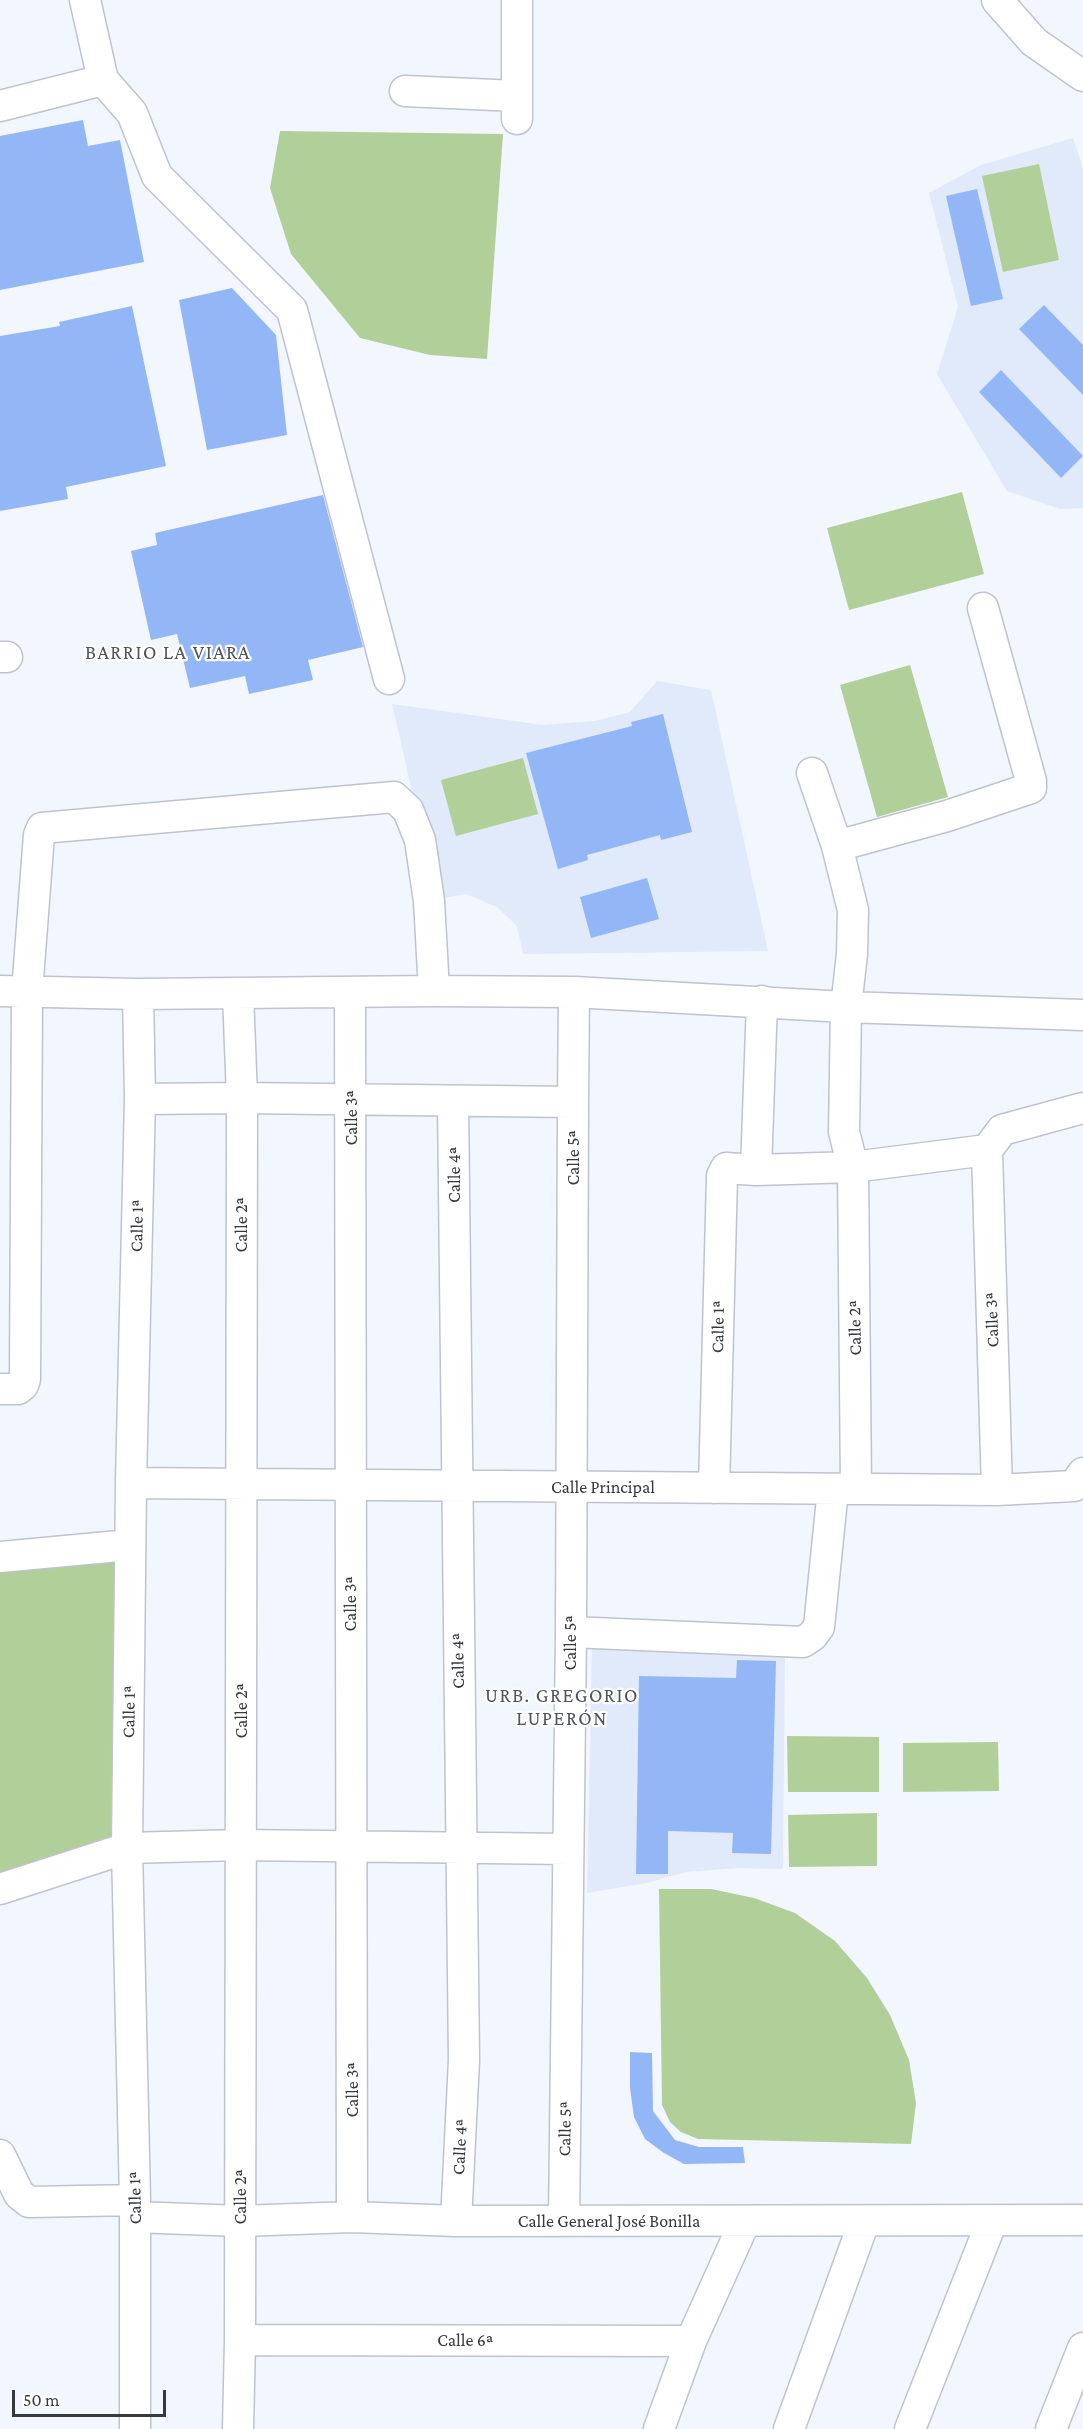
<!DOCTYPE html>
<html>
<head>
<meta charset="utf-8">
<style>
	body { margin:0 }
	#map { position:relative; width:1083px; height:2429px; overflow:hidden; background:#f2f6fe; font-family:"Crimson Pro",serif }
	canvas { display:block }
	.scale { position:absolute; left:12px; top:2390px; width:154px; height:27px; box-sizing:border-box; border:3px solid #36393d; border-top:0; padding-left:8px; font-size:18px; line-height:21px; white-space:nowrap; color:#36393d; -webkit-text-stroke:4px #fff; paint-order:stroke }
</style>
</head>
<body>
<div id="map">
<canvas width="1083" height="2429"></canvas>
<div class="scale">50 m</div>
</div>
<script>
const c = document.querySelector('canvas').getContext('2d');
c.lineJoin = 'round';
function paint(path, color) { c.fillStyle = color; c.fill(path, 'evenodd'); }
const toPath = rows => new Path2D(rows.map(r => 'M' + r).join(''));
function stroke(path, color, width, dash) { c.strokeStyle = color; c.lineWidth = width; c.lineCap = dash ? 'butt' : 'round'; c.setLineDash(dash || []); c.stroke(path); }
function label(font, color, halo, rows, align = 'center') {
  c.font = font + ' "Crimson Pro",serif'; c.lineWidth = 4.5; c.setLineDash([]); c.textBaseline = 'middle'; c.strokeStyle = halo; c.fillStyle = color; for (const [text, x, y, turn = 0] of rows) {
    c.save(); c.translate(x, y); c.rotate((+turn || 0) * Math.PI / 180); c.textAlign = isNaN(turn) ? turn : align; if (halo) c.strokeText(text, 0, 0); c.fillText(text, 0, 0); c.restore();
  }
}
const built = toPath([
	[1073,138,1083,168,1083,508,1060,509,1007,491,937,374,958,307,929,193,981,165],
	[657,681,711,690,768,951,523,954,517,926,497,907,466,894,437,899,392,704,543,725,595,721,630,712],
	[592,1647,785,1654,783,1869,738,1868,686,1872,647,1883,587,1893]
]);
const green = toPath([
	[280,131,503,134,487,359,430,355,360,338,291,254,270,188],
	[1039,164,1059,260,1003,272,982,176],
	[962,492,984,574,849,610,827,528],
	[910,665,948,797,877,817,840,685],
	[523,758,538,814,456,836,441,780],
	[130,1545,127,1848,0,1889,0,1557],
	[787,1736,879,1737,879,1792,788,1792],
	[998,1742,999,1791,903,1792,903,1743],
	[877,1813,877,1866,789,1867,788,1815],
	[659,1889,711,1889,754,1898,795,1913,835,1941,867,1978,890,2015,909,2060,916,2103,911,2144,698,2139,681,2132,670,2122,662,2105]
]);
const building = toPath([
	[83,120,88,146,120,140,144,262,0,290,0,136],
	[977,189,1003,299,971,306,946,196],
	[232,288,276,335,287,435,207,450,179,300],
	[1044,305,1083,345,1083,395,1019,329],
	[132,306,166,466,66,487,68,499,0,511,0,336,60,326,59,322],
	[1001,370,1083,456,1061,478,979,392],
	[323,495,363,647,308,660,313,680,249,694,245,676,190,688,177,634,151,640,131,551,157,545,155,533],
	[663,714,692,832,661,840,660,835,587,855,588,860,558,869,526,753,632,726,631,722],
	[647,878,659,919,591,938,580,897],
	[737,1660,776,1661,771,1854,732,1853,733,1833,668,1831,668,1874,636,1874,639,1676,736,1678],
	[630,2052,652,2053,653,2111,675,2140,699,2147,743,2147,745,2163,684,2164,664,2153,645,2139,634,2117,630,2088]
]);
const minor = toPath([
	[85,0,103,80],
	[997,0,1034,42,1083,76],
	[405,91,517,96],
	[0,106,103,80,132,113,157,176,292,310,389,679],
	[517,119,517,0],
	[0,657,7,657],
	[812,773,837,846,853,910,852,954,846,1007,844,1132,853,1167,856,1489],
	[837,846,947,816,1031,788,1031,781,983,608],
	[0,991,138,994,434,991,574,992,846,1007,1083,1015],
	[350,992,352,2217],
	[238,993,242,1098,240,2340,238,2429],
	[140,1099,242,1098,573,1102,574,992],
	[453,1101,464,2060,456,2221],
	[987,1150,997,1490],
	[756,1170,762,1001],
	[0,1389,18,1389,23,1385,25,1379,27,992,39,835,42,828,394,797,408,810,420,840,429,901,434,991],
	[131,1483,997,1490,1074,1486,1083,1473],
	[714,1488,722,1176,726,1168,756,1170,853,1167,987,1150,1002,1130,1083,1108],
	[0,1557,130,1545],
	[571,1632,803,1642,812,1636,819,1627,833,1489],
	[0,1889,127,1848,241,1845,568,1849],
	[0,2155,19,2194,29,2202,135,2200],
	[135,2217,240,2221,352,2217,456,2221,1083,2220],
	[564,2221,571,1632,573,1102],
	[240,2340,691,2341],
	[135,2429,135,2200,127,1848,131,1483,140,1099,138,994],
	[659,2429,691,2341,745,2221],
	[789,2429,864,2222],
	[910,2429,992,2221],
	[1051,2429,1083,2348]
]);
const streetNames = [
	["Calle 3ª",351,1118,-90],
	["Calle 5ª",573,1158,-90],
	["Calle 4ª",454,1175,-90],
	["Calle 2ª",241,1225,-90],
	["Calle 1ª",137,1226,-89],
	["Calle 3ª",992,1320,-92],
	["Calle 1ª",718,1327,-89],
	["Calle 2ª",855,1328,-91],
	["Calle Principal",603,1487],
	["Calle 3ª",350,1604,-90],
	["Calle 5ª",570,1643,-90],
	["Calle 4ª",458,1661,-91],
	["Calle 2ª",241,1711,-90],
	["Calle 1ª",129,1712,-89],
	["Calle 3ª",352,2090,-90],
	["Calle 5ª",565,2129,-89],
	["Calle 4ª",460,2147,-87],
	["Calle 2ª",240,2197,-90],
	["Calle 1ª",135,2198,-91],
	["Calle General José Bonilla",609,2221],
	["Calle 6ª",465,2340]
];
const neighbourhoodNames = [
	["BARRIO LA VIARA",168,653],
	["URB. GREGORIO",562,1696],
	["LUPERÓN",562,1719]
];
paint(built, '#e0eafa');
paint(green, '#b1cf98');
paint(building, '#93b7f6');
stroke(minor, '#bec3cd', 33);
stroke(minor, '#fff', 30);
label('18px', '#36393d', '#fff', streetNames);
c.letterSpacing = '1.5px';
label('20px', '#4f535c', '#fff', neighbourhoodNames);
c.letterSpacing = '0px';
</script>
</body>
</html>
